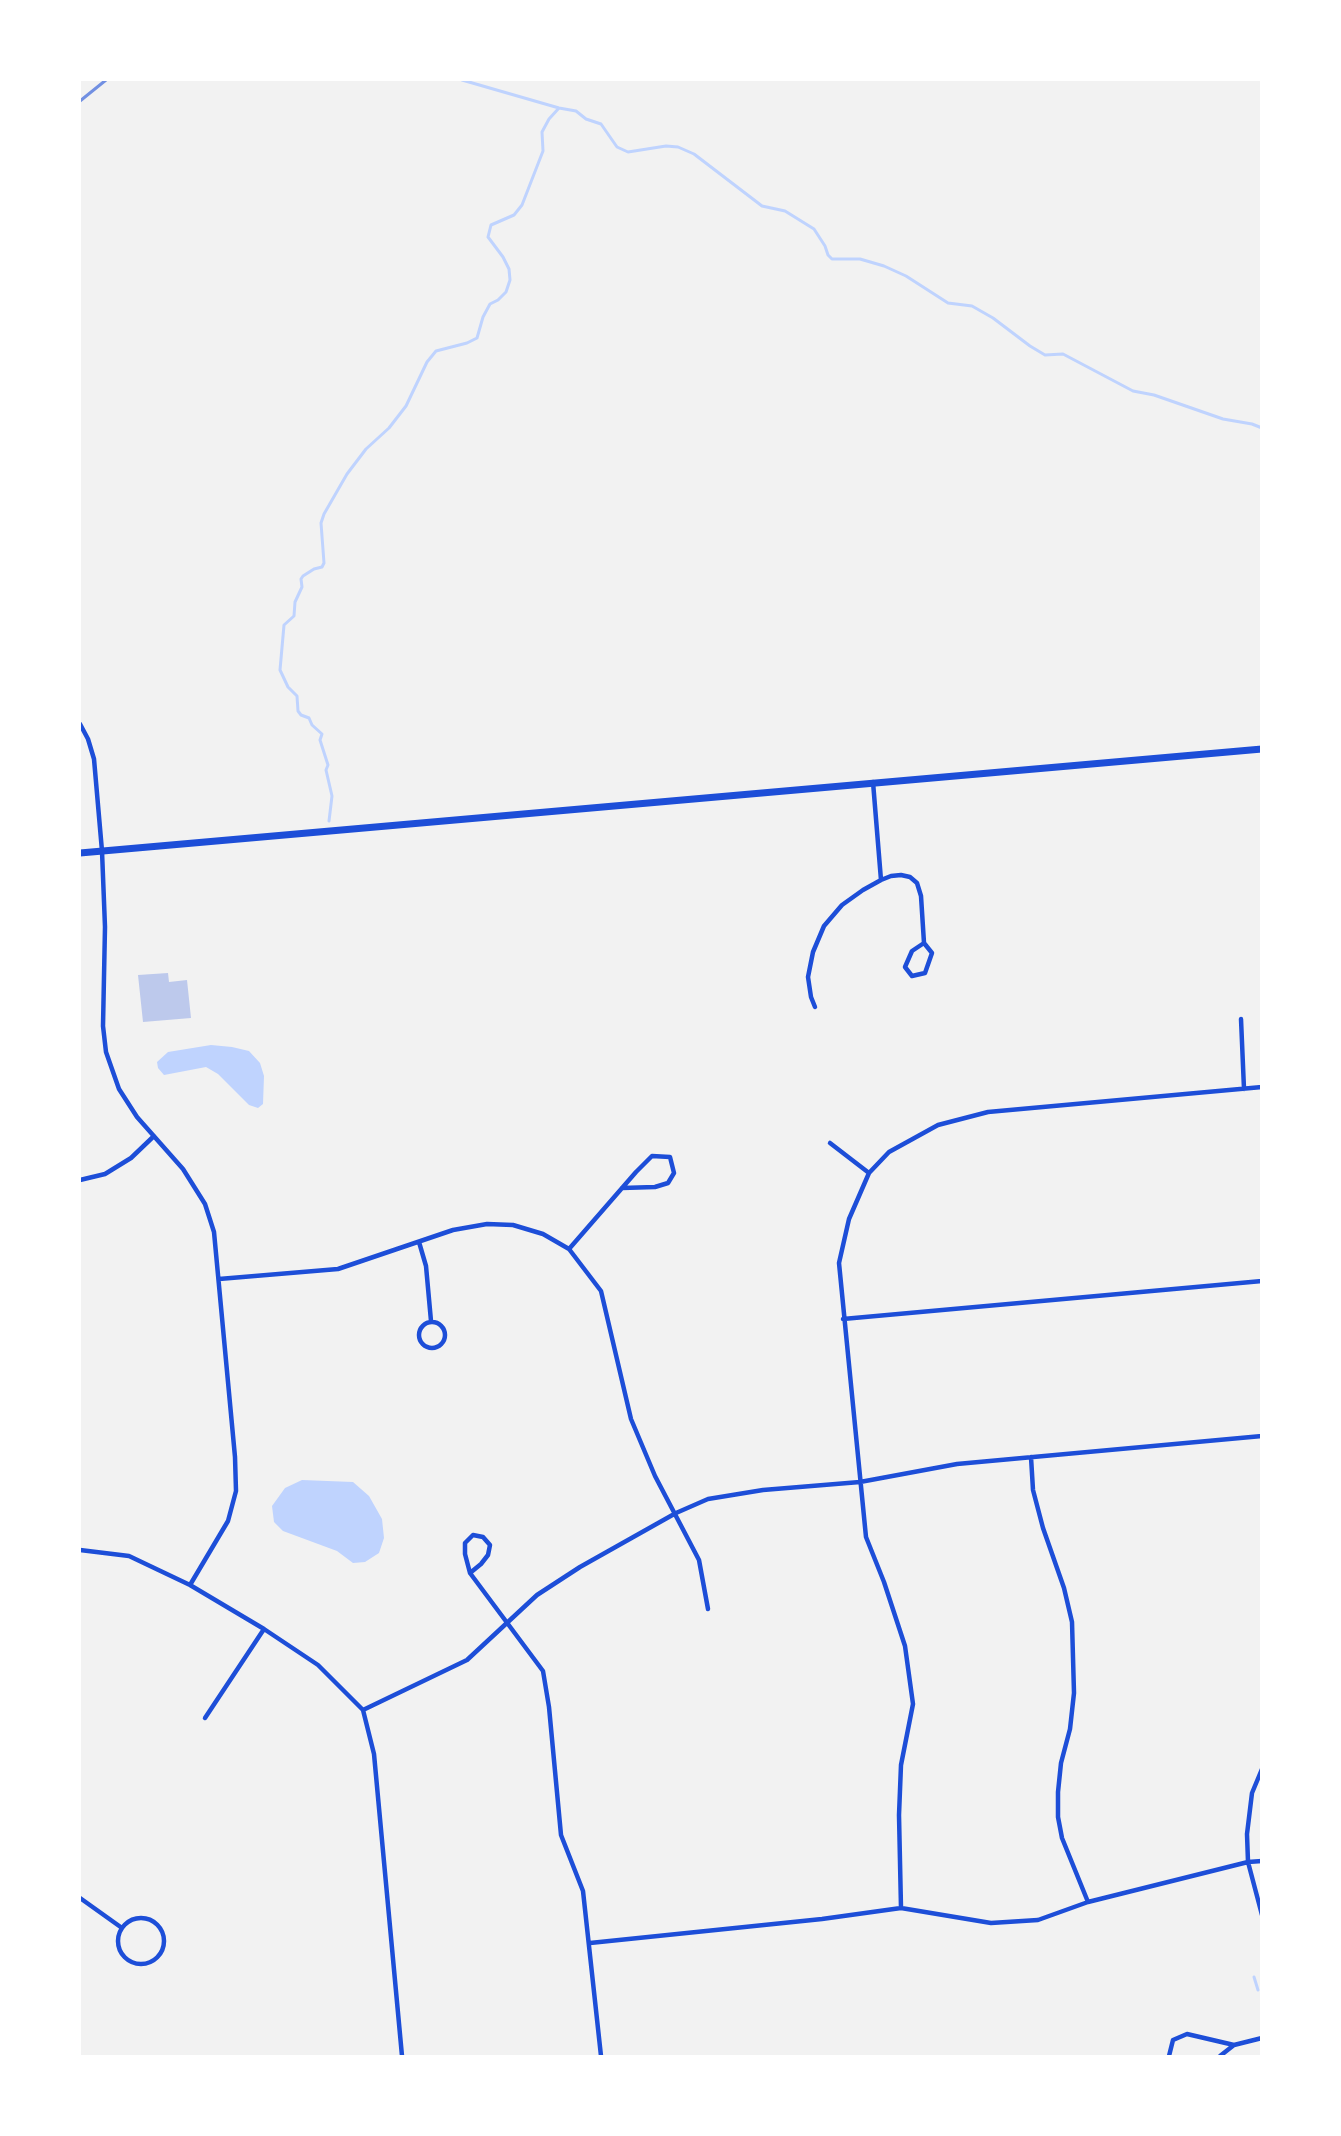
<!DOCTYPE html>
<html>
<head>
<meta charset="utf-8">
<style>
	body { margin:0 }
	#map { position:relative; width:1341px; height:2136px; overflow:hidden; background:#f2f2f2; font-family:"Zilla Slab",serif }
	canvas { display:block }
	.frame { position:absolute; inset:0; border:81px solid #fff; pointer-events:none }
</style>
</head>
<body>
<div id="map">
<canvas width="1341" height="2136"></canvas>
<div class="frame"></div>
</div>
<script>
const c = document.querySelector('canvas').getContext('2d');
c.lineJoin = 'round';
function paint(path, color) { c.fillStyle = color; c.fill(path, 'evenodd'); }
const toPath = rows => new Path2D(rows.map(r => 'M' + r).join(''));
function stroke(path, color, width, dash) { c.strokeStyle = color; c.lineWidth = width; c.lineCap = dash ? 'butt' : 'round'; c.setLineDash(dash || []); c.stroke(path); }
const water = toPath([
	[211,1045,232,1047,249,1051,260,1063,264,1076,263,1104,258,1108,249,1105,218,1074,206,1067,164,1075,158,1068,157,1062,168,1052],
	[302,1480,353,1482,369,1496,382,1519,384,1538,379,1553,365,1562,353,1563,337,1551,283,1531,274,1522,272,1506,285,1488]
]);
const stream = toPath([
	[462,80,559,108,576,111,586,119,601,124,617,147,628,152,666,146,678,147,694,154,762,206,785,211,814,229,825,246,828,255,832,259,860,259,884,266,906,276,948,303,972,306,993,318,1030,346,1045,355,1063,354,1133,391,1154,395,1223,419,1252,424,1262,428],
	[329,821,332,796,326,770,328,765,320,740,322,734,312,725,309,718,301,715,298,711,297,696,288,687,280,670,284,625,294,616,295,602,302,587,301,579,303,576,314,569,322,567,324,563,321,523,324,514,347,474,366,449,389,428,406,406,427,362,436,351,467,343,477,338,483,317,490,304,498,300,506,292,510,280,509,269,503,257,488,237,491,225,514,215,522,205,543,151,542,132,549,119,559,108],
	[1254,1977,1258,1990]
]);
const building = toPath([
	[168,973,169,982,187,980,191,1018,143,1022,138,975]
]);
const minor = toPath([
	[80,724,88,739,94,759,102,851,105,927,103,1026,106,1052,119,1089,137,1117,183,1169,205,1204,214,1232,235,1457,236,1491,228,1521,190,1585],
	[881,880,891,876,901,875,910,877,917,883,921,896,924,943,932,953,925,973,912,976,905,967,912,951,924,943],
	[815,1007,811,997,808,977,813,952,824,926,842,905,863,890,881,880,873,782],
	[1241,1019,1244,1089],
	[830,1143,869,1173],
	[80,1180,105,1174,131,1158,154,1136],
	[419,1242,426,1266,431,1321],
	[569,1249,636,1172,652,1156,670,1157,674,1173,668,1183,655,1187,622,1188],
	[219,1279,338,1269,453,1230,487,1224,513,1225,543,1234,569,1249,601,1291,631,1419,655,1476,699,1560,708,1609],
	[843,1319,1262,1281],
	'419 1335a13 13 0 1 1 26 0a13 13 0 1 1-26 0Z',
	[1031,1457,1033,1490,1043,1528,1064,1588,1072,1622,1074,1693,1070,1729,1061,1763,1058,1792,1058,1817,1062,1838,1088,1902],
	[80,1550,129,1556,190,1585,264,1629,318,1665,363,1710,374,1754,402,2056],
	[470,1573,481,1564,488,1555,490,1545,483,1537,473,1535,465,1543,465,1554,470,1573,543,1671,549,1707,561,1835,583,1891,601,2056],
	[363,1710,467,1660,537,1595,580,1567,676,1513,708,1499,763,1490,860,1482,957,1464,1262,1436],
	[205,1718,264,1629],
	[1262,1769,1252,1793,1247,1834,1248,1862,1262,1915],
	[80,1898,122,1928],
	[901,1908,899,1815,901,1765,913,1704,905,1646,884,1582,866,1537,839,1263,849,1219,869,1173,889,1152,938,1125,988,1112,1262,1087],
	'118 1941a23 23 0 1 1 46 0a23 23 0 1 1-46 0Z',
	[590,1943,822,1919,901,1908,991,1923,1038,1920,1088,1902,1248,1862,1262,1861],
	[1169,2056,1173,2040,1187,2034,1234,2045],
	[1220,2056,1234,2045,1262,2038]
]);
const primary = toPath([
	[80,853,1262,749]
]);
const rail = toPath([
	[80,101,106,80]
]);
paint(water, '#bfd3fe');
stroke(stream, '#bfd3fe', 3);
paint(building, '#bdc9ec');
stroke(minor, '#1d4ed8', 4.5);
stroke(primary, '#1d4ed8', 7);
stroke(rail, '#7290e2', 3);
</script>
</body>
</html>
